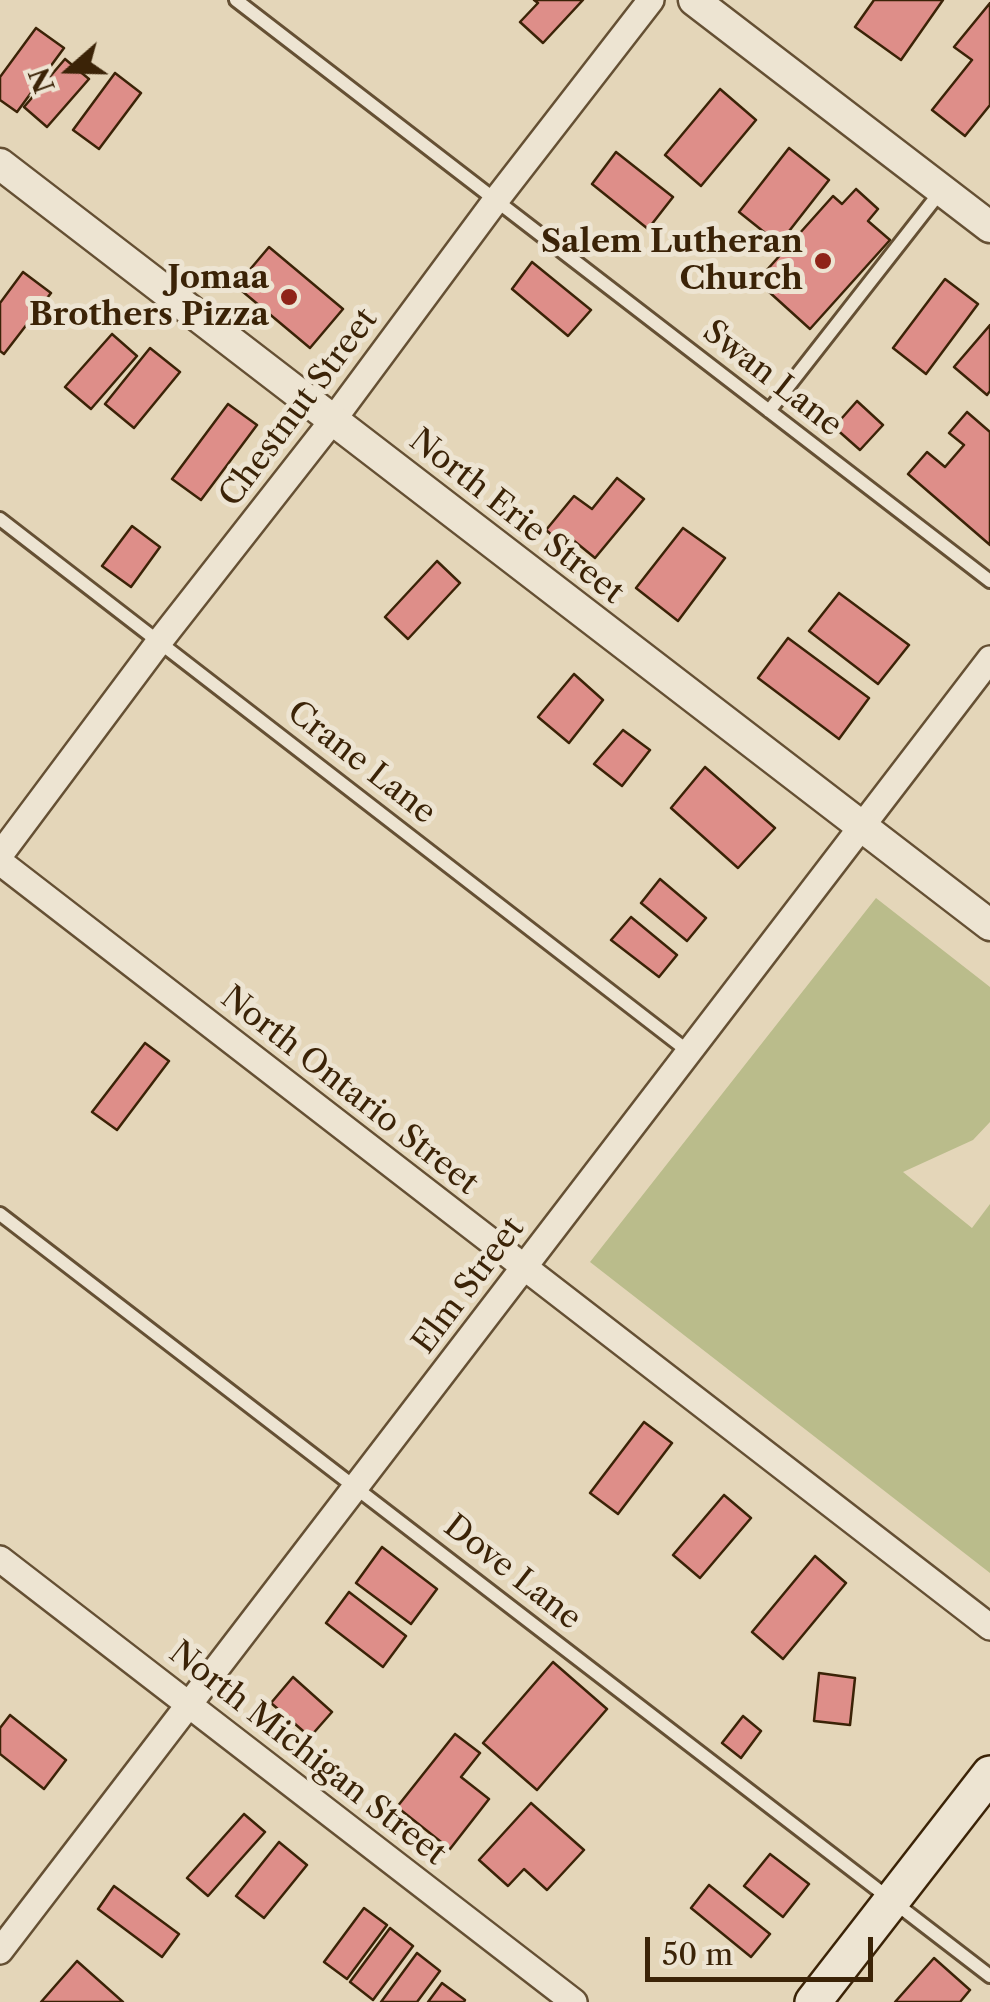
<!DOCTYPE html>
<html>
<head>
<meta charset="utf-8">
<style>
	body { margin:0 }
	#map { position:relative; width:990px; height:2002px; overflow:hidden; background:#e4d6b9; font-family:"Libre Caslon Text",serif }
	canvas { display:block }
	.north { position:absolute; left:20px; top:20px; width:100px; height:100px; -webkit-text-stroke:8px #ede4d2; paint-order:stroke; rotate:250deg; font-size:28px; font-weight:700; line-height:40px; text-align:center; color:#3b2307 }
	.north::after { content:''; display:block; margin:auto; width:35px; height:45px; background:#3b2307; clip-path:polygon(50% 0,100% 100%,50% 72%,0 100%) }
	.scale { position:absolute; left:645px; top:1937px; width:228px; height:45px; box-sizing:border-box; border:5px solid #3b2307; border-top:0; padding-left:12px; font-size:30px; line-height:35px; white-space:nowrap; color:#3b2307; -webkit-text-stroke:8px #ede4d2; paint-order:stroke }
</style>
</head>
<body>
<div id="map">
<canvas width="990" height="2002"></canvas>
<div class="north">N</div>
<div class="scale">50 m</div>
</div>
<script>
const c = document.querySelector('canvas').getContext('2d');
c.lineJoin = 'round';
function paint(path, color) { c.fillStyle = color; c.fill(path, 'evenodd'); }
const toPath = rows => new Path2D(rows.map(r => 'M' + r).join(''));
function stroke(path, color, width, dash) { c.strokeStyle = color; c.lineWidth = width; c.lineCap = dash ? 'butt' : 'round'; c.setLineDash(dash || []); c.stroke(path); }
function label(font, color, halo, rows, align = 'center') {
  c.font = font + ' "Libre Caslon Text",serif'; c.lineWidth = 10; c.setLineDash([]); c.textBaseline = 'middle'; c.strokeStyle = halo; c.fillStyle = color; for (const [text, x, y, turn = 0] of rows) {
    c.save(); c.translate(x, y); c.rotate((+turn || 0) * Math.PI / 180); c.textAlign = isNaN(turn) ? turn : align; if (halo) c.strokeText(text, 0, 0); c.fillText(text, 0, 0); c.restore();
  }
}
const green = toPath([
	[876,898,990,987,990,1122,973,1140,903,1172,972,1228,990,1204,990,1573,590,1262]
]);
const building = toPath([
	[534,0,583,0,543,43,520,22,538,3,534,0],
	[874,0,943,0,901,60,855,27,874,0],
	[990,3,990,105,965,136,932,110,972,60,954,47,990,3],
	[36,28,64,48,17,112,0,100,0,77,36,28],
	[65,59,89,79,47,127,24,107,65,59],
	[115,73,141,93,99,149,73,130,115,73],
	[720,89,756,120,701,186,665,155,720,89],
	[789,148,829,180,779,244,739,212,789,148],
	[616,152,673,197,648,229,592,184,616,152],
	[856,189,878,209,868,221,890,240,810,329,757,281,833,196,842,204,856,189],
	[269,247,343,309,310,348,236,286,269,247],
	[532,262,591,310,568,336,512,289,532,262],
	[23,272,51,293,4,354,0,351,0,303,23,272],
	[945,279,978,304,926,374,893,348,945,279],
	[990,325,990,391,987,395,954,367,990,325],
	[112,334,137,356,91,409,65,387,112,334],
	[150,348,180,372,134,428,105,404,150,348],
	[857,401,883,425,860,450,834,427,857,401],
	[228,404,257,425,201,500,172,479,228,404],
	[967,412,990,432,990,545,908,474,927,452,945,467,964,445,949,433,967,412],
	[617,478,644,499,595,558,573,540,567,548,546,530,574,496,592,509,617,478],
	[132,526,160,547,131,587,102,566,132,526],
	[683,528,725,558,678,621,636,588,683,528],
	[437,561,460,583,408,639,385,617,437,561],
	[839,593,909,645,878,684,809,631,839,593],
	[788,638,869,698,839,739,758,678,788,638],
	[574,674,603,700,569,743,538,717,574,674],
	[623,730,650,750,622,786,594,764,623,730],
	[705,767,775,828,738,868,671,808,705,767],
	[660,879,706,918,687,941,641,903,660,879],
	[631,917,677,955,659,977,611,940,631,917],
	[145,1043,169,1061,117,1130,92,1112,145,1043],
	[644,1422,672,1443,618,1514,590,1493,644,1422],
	[724,1495,751,1518,700,1578,673,1555,724,1495],
	[382,1547,437,1589,411,1624,356,1583,382,1547],
	[815,1556,846,1583,783,1659,752,1632,815,1556],
	[349,1592,406,1636,383,1667,326,1623,349,1592],
	[553,1662,607,1709,537,1790,483,1743,553,1662],
	[819,1673,855,1678,850,1725,814,1721,819,1673],
	[293,1677,332,1712,310,1737,271,1703,293,1677],
	[10,1715,66,1760,44,1789,0,1754,0,1728,10,1715],
	[743,1716,761,1731,741,1758,722,1743,743,1716],
	[455,1734,480,1753,461,1777,489,1799,450,1849,397,1807,455,1734],
	[531,1803,584,1850,547,1890,524,1869,508,1886,479,1860,531,1803],
	[244,1814,265,1832,208,1896,187,1878,244,1814],
	[279,1842,307,1865,264,1918,236,1896,279,1842],
	[770,1854,809,1884,783,1917,744,1886,770,1854],
	[709,1885,770,1934,751,1957,691,1908,709,1885],
	[114,1886,179,1934,162,1957,98,1909,114,1886],
	[364,1908,387,1925,347,1979,324,1962,364,1908],
	[390,1928,413,1946,373,2000,350,1982,390,1928],
	[417,1953,440,1971,417,2002,381,2002,417,1953],
	[934,1958,970,1990,960,2002,895,2002,934,1958],
	[77,1961,123,2002,41,2002,77,1961],
	[442,1983,465,2000,464,2002,428,2002,442,1983]
]);
const service = toPath([
	[236,0,990,581],
	[769,411,941,191],
	[0,519,689,1052],
	[0,1214,990,1976]
]);
const minor = toPath([
	[0,855,159,642,333,420,496,200,651,0],
	[0,862,990,1627],
	[0,1559,574,2002],
	[0,1951,990,659]
]);
const tertiary = toPath([
	[694,0,990,227],
	[0,164,990,925]
]);
const secondary = toPath([
	[813,2002,990,1774]
]);
const markers = [
	[823,261,10,"#8f2418"],
	[289,297,10,"#8f2418"]
];
const poiNames = [
	["Salem Lutheran",803,243],
	["Church",803,280],
	["Jomaa",269,279],
	["Brothers Pizza",269,316]
];
const streetNames = [
	["Swan Lane",772,379,38],
	["Chestnut Street",299,408,-53],
	["North Erie Street",516,517,38],
	["Crane Lane",361,763,38],
	["North Ontario Street",349,1091,38],
	["Elm Street",469,1286,-53],
	["Dove Lane",512,1573,38],
	["North Michigan Street",307,1754,38]
];
paint(green, '#babc8b');
paint(building, '#de8e89');
stroke(building, '#3b2307', 2.5);
stroke(service, '#655034', 18);
stroke(minor, '#655034', 30);
stroke(tertiary, '#655034', 35);
stroke(secondary, '#3b2307', 40);
stroke(service, '#ede4d2', 12);
stroke(minor, '#ede4d2', 25);
stroke(tertiary, '#ede4d2', 30);
stroke(secondary, '#ede4d2', 35);
for (const [x, y, r, color] of markers) { const dot = new Path2D(); dot.arc(x, y, r, 0, 2 * Math.PI); c.fillStyle = color; c.fill(dot); stroke(dot, '#ede4d2', 4); }
label('bold 32px', '#3b2307', '#ede4d2', poiNames, 'right');
label('32px', '#3b2307', '#ede4d2', streetNames);
</script>
</body>
</html>
